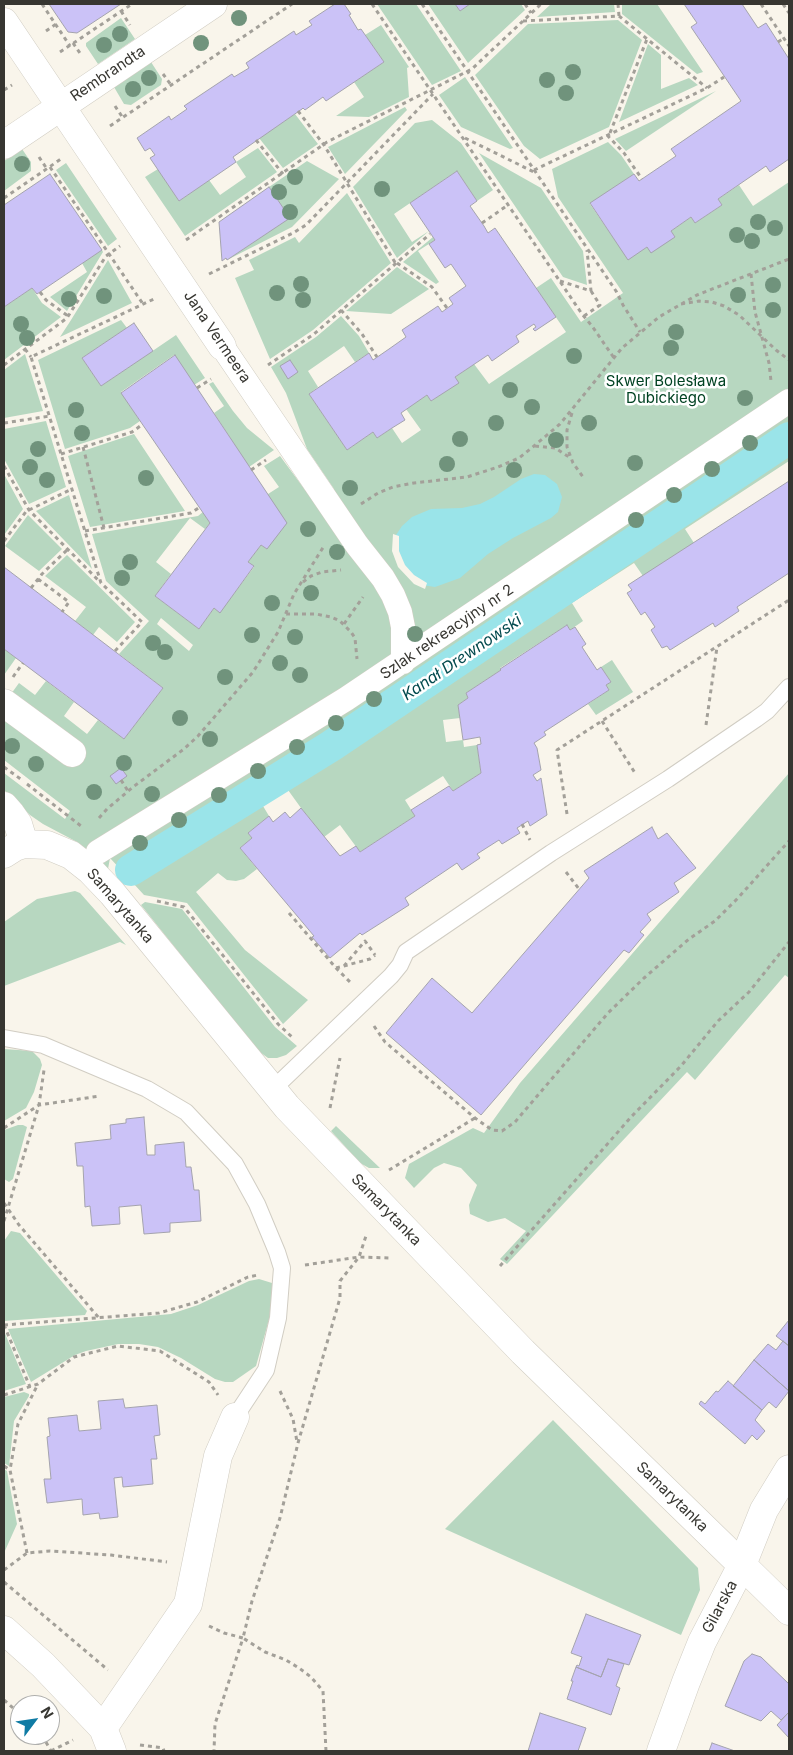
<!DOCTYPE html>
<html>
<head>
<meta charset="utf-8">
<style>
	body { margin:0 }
	#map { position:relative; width:793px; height:1755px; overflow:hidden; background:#f9f5eb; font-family:Inter,sans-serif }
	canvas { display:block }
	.frame { position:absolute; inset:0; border:5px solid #373631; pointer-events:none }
	.north { position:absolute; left:10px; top:1695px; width:50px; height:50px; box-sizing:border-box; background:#fff; border:1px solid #afafad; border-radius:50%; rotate:59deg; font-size:14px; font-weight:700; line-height:20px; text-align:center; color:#373631 }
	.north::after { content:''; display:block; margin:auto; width:18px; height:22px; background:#0f7ba4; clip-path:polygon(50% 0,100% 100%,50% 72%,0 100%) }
</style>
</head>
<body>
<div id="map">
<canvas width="793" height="1755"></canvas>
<div class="frame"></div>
<div class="north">N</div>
</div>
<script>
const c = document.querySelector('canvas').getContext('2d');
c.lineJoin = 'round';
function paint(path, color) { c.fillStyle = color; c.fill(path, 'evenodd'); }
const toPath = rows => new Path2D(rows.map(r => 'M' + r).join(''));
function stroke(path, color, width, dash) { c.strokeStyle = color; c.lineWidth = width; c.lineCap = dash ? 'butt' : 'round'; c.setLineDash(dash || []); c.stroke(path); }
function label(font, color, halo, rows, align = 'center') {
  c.font = font + ' Inter,sans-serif'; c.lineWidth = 5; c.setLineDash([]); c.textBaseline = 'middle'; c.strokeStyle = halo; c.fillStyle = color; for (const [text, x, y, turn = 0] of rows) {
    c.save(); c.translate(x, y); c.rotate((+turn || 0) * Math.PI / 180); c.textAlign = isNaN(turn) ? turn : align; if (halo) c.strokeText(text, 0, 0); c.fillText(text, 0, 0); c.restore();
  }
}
const green = toPath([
	[377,4,416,4,461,71,432,85],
	[428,4,455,4,460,11,470,4,521,4,525,10,468,63],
	[551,4,614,4,615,12,537,17],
	[622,4,657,4,703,72,697,74,622,14],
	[121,18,135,39,98,64,86,46,86,43],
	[618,20,642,40,609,127,540,159,524,146,475,75,528,24],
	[381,25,409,67,407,68,409,97,369,117,336,116,364,97,354,82,384,62,365,35],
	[648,44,661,55,661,89,689,78,698,85,619,122],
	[151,62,162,79,161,85,131,105,124,104,114,87],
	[465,77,513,148,510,149,461,127,439,95],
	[716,91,626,151,615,139],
	[405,107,407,110,345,174,328,147],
	[295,114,318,144,283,168,259,138],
	[432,120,461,143,493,190,477,201,457,171,394,214,412,242,429,231,397,258,353,187,415,123],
	[608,142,621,155,634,174,590,204,628,259,647,247,675,237,671,231,691,217,695,223,722,205,718,199,739,185,753,206,789,182,789,461,685,529,694,543,643,576,634,563,572,603,583,621,570,630,567,625,500,668,501,670,466,693,468,698,458,705,460,718,443,720,446,742,463,740,464,747,477,745,481,773,453,791,443,776,405,800,415,816,360,852,340,825,324,837,301,808,288,790,263,806,269,816,248,833,252,838,240,848,257,869,244,879,236,881,227,880,218,873,196,892,245,950,308,1000,283,1024,187,903,144,895,110,858,108,869,77,842,43,824,30,815,4,790,4,773,65,819,70,811,4,760,4,719,11,694,19,683,35,695,46,681,74,702,64,716,87,734,98,720,124,739,163,688,119,654,149,621,106,581,92,534,198,516,203,512,210,523,205,529,190,518,156,562,171,574,155,596,199,629,214,608,220,612,254,567,248,562,261,545,267,549,268,494,279,487,264,466,280,456,314,502,334,489,307,449,286,393,271,367,316,337,341,316,359,336,369,353,355,362,344,346,308,371,318,387,309,394,347,450,373,432,377,438,392,428,402,443,421,430,406,409,427,395,431,401,458,383,455,377,474,364,489,384,566,332,536,288,551,278,581,322,623,293,558,197,552,169],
	[161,618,193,645,189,651,157,624],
	[258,148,277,172,185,236,145,177,158,169,179,201,209,180,220,195,246,177,236,162],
	[22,149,31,162,31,171,4,191,4,161],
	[479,153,541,188,583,251,587,285,563,277],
	[307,161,339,179,292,227,227,260,289,218,269,187],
	[66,163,117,239,108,246,56,170],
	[347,193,391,263,313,330,270,359,235,278,254,270,249,260,295,237,299,243],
	[433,237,435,240,418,251,439,282,436,284,403,262],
	[102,250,103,252,67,311,50,297,87,272,82,263],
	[108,260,132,303,60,337,71,320],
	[397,267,429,289,391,314,346,311],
	[32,288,42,303,61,317,4,360,4,307],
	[121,320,127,328,82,358,101,386,176,335,205,378,194,385,174,355,121,392,140,421,130,428,65,449,38,360],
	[25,354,43,411,4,418,4,370],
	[213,382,233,411,247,428,274,450,249,467,214,413,224,406,209,384],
	[46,421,66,487,29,504,4,459,4,429],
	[134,434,185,511,90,527,68,456],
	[4,474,23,509,4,535],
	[69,495,92,569,36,511],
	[28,515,62,549,39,571,5,546],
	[67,555,135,622,117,642,99,627,93,635,75,621,86,607,45,576],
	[4,649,16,658,4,675],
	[612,660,633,692,596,715,588,704,609,690,606,685,611,682,601,667],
	[789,773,789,978,785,975,695,1080,687,1072,507,1264,500,1259,526,1231,505,1218,488,1222,470,1214,469,1205,477,1185,461,1168,444,1163,434,1168,414,1188,405,1178,409,1164,473,1128,484,1133,520,1083],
	[75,891,80,893,126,945,120,942,4,986,4,922,37,899],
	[145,902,182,909,275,1027,297,1046,286,1055,277,1058,268,1058,257,1050,141,905],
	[4,1049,32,1051,40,1059,42,1065,34,1092,26,1108,4,1121],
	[18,1125,23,1125,27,1127,13,1179,9,1182,4,1179,4,1130],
	[336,1126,380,1168,369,1168,360,1163,331,1131],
	[11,1231,20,1233,87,1311,85,1315,4,1321,4,1241],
	[259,1279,272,1283,275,1289,274,1302,256,1366,233,1382,225,1382,215,1379,181,1358,158,1347,139,1344,118,1344,86,1351,75,1355,31,1382,8,1329,171,1314,198,1305,249,1281],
	[4,1331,26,1384,4,1391],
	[24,1392,29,1394,29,1396,14,1421,9,1466,4,1463,4,1397],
	[553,1420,698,1568,700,1590,681,1635,445,1529],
	[4,1469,7,1471,17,1524,4,1553]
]);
const water = toPath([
	[534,474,545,475,557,484,562,497,558,512,551,518,513,538,488,554,460,578,435,587,422,585,397,558,396,535,402,526,412,517,431,509,462,508,480,504,494,497,521,479]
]);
const pier = toPath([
	[393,534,399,536,399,551,405,565,414,575,427,583,425,589,414,584,398,567,392,551]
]);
const canal = toPath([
	[131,870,331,746,789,438]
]);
const building = toPath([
	[49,4,121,4,77,33,68,32,49,4],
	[335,4,344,4,351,14,349,15,358,30,361,29,384,62,326,101,323,97,305,110,303,108,302,109,233,157,236,162,179,201,150,158,155,155,150,148,145,151,137,138,169,116,171,120,187,109,184,106,232,74,234,77,249,68,246,63,294,31,296,35,312,25,309,21,335,4],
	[455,4,470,4,460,11,455,4],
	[684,4,742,4,758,28,766,23,789,59,789,159,770,172,766,166,718,199,722,205,695,223,691,217,671,231,675,237,651,253,647,247,628,260,590,203,634,174,639,181,676,156,671,149,741,101,691,27,697,23,684,4],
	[457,171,477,201,470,206,484,226,488,233,495,228,556,317,535,331,533,329,536,327,534,324,516,336,519,342,492,361,488,355,455,377,459,383,431,401,427,395,401,413,405,420,392,428,377,438,373,432,347,450,309,394,369,353,373,360,389,349,406,337,402,330,438,306,442,312,453,304,449,298,466,286,451,264,445,268,429,244,435,240,410,203,457,171],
	[50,174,102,250,37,294,32,288,4,307,4,205,50,174],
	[269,187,290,218,227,260,226,258,222,261,219,222,269,187],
	[134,323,153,351,101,386,82,358,134,323],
	[175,355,287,523,267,549,261,545,248,562,254,566,220,613,214,608,199,629,155,596,210,523,121,393,175,355],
	[290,360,298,372,288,379,280,366,290,360],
	[789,481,789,573,737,607,739,611,715,627,713,623,670,650,667,646,662,648,651,630,655,627,645,612,641,615,627,593,632,590,628,585,789,481],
	[4,567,163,688,124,739,4,649,4,567],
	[567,625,570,630,575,627,586,644,582,647,597,670,601,667,611,682,606,685,609,690,544,732,546,735,534,743,537,748,541,770,533,775,537,781,541,778,547,815,530,826,528,821,517,828,520,833,502,844,499,840,477,854,480,858,462,870,457,863,405,898,409,905,362,935,360,933,330,958,312,937,314,936,240,848,252,838,248,833,269,816,273,822,285,812,290,818,301,808,340,856,356,846,360,852,415,816,411,810,449,786,453,791,481,773,477,745,481,744,480,737,463,740,458,705,468,698,466,693,501,670,500,669,567,625],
	[121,768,127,776,116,784,110,776,121,768],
	[652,827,658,839,667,833,696,868,674,883,679,892,647,914,651,920,640,932,644,935,629,953,624,950,481,1115,386,1033,432,978,472,1013,589,878,584,871,652,827],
	[144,1117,147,1155,155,1155,155,1145,184,1142,186,1167,191,1167,194,1190,199,1190,201,1221,170,1223,170,1232,144,1234,141,1205,119,1207,120,1224,92,1226,90,1206,85,1207,83,1166,77,1166,75,1143,111,1139,110,1125,126,1123,126,1119,144,1117],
	[789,1320,789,1346,776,1336,789,1320],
	[783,1341,789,1346,789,1391,754,1360,768,1344,776,1350,783,1341],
	[754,1360,789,1391,776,1408,769,1402,762,1410,733,1386,754,1360],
	[728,1381,762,1410,755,1420,765,1431,757,1440,752,1435,745,1444,699,1404,701,1401,705,1404,716,1391,718,1392,728,1381],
	[123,1399,125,1408,157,1405,160,1435,154,1436,157,1459,151,1459,153,1484,123,1487,122,1477,114,1478,118,1517,100,1519,99,1513,83,1515,82,1499,47,1503,44,1479,51,1479,47,1437,50,1436,48,1418,77,1415,79,1431,101,1429,98,1401,123,1399],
	[586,1614,641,1635,629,1665,608,1659,601,1677,576,1667,577,1665,579,1666,582,1657,571,1653,586,1614],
	[752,1654,761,1657,789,1684,789,1712,781,1720,771,1711,761,1721,725,1706,744,1661,752,1654],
	[608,1659,624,1664,616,1686,620,1688,611,1715,567,1699,573,1681,571,1681,576,1667,601,1677,608,1659],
	[789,1712,789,1738,777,1725,789,1712],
	[540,1713,586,1728,578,1751,528,1751,540,1713],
	[712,1743,735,1751,709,1751,712,1743]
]);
const path = toPath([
	[42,4,70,46],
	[372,4,582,314,592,326,614,358],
	[422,4,616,291,623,305,640,332],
	[525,4,531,13],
	[618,4,619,16],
	[761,4,789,46],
	[783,4,789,13],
	[121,11,130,25],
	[523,21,619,16,707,88],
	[46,31,56,24],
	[778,42,784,38],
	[73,43,82,56],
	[60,52,132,4],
	[163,74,171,85],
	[4,90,12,85],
	[115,106,123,118],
	[298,111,324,145,396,264],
	[110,126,292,4],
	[610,133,647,39],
	[607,135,624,153,642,179],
	[465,138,536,173],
	[256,140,283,174],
	[39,157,47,169],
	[50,167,143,304],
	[534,170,707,88,724,77],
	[4,198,61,159],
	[482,223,508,205],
	[186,240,327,142,472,69,541,4],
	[397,263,432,287,447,308],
	[209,274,293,233,306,225,433,94],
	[751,274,755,312,769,363,771,381],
	[560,281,591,291,587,250],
	[40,292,46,300,68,316],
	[681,304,699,301,712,302,724,306,739,315,776,350,789,360],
	[341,310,362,334,377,357],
	[584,316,600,305,591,291],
	[25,349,31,357],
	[4,365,67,318,106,256,120,246],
	[268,365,314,334,430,234],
	[197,388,211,379],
	[572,413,567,430,567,447,573,463,583,477],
	[4,423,50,416],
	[535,446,555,448,569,457],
	[83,447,104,528],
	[61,454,132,432,143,424],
	[4,466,29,510,100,582],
	[251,470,266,460],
	[361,504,378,493,393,487,414,483,467,477,498,467,519,458,534,446,560,424,622,348,659,317,697,295,789,259],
	[29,510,72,489],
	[85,531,191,513,200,507],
	[4,541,28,509],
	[38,579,69,602,62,612],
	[303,582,311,576,322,572,341,570],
	[31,588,42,574,68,549],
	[286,614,316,614,331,617,340,621,351,632,355,638,357,659],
	[344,624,363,597],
	[115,651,142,622,101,583,31,357,156,298],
	[13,677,23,663],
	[602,721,635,773],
	[706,725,717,647],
	[4,767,22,780],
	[121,780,128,791],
	[27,784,81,826],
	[567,814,557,750,789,600],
	[99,818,107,809,133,787,184,749,198,736,253,672,278,632,294,594,324,546],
	[522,824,530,840],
	[566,872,579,889],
	[157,901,184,907,278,1024,293,1038],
	[289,913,336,968,350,982],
	[344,966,365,941,375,955],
	[336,968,370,959,375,955],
	[374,1026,385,1042,475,1118,492,1130,502,1131,515,1122,608,1013,644,978,689,939,715,921,738,898,789,841],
	[330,1108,340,1058],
	[4,1128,39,1105,100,1096],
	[389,1170,475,1118],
	[4,1203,19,1225,99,1318],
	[4,1221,39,1105,44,1070],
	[305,1265,359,1257,391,1258],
	[500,1266,632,1116,681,1066,718,1021,749,992,789,942],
	[4,1325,159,1313,197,1302,248,1277,258,1275],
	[4,1325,30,1387],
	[280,1391,293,1419,297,1442],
	[4,1395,38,1384,74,1357,118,1346,160,1351,209,1382,218,1395],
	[4,1466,10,1470],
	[27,1553,10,1470,18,1424,38,1384],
	[4,1570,27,1553,50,1551,111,1555,167,1562],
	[4,1582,108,1670],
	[209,1626,224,1633,243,1638,215,1724,214,1751],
	[4,1700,20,1714],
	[42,1735,51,1751],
	[140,1745,163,1748,164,1751],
	[51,1751,73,1740],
	[326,1751,323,1691,311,1677,299,1668,286,1660,265,1652,243,1638,252,1601,280,1518,298,1443,340,1298,340,1281,359,1257,367,1233]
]);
const service = toPath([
	[4,1038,43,1045,147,1089,186,1112,235,1164,257,1204,277,1252,282,1268,278,1318,266,1370,235,1417],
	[272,1090,391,976,400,965,406,952,551,853,668,779,756,719,767,711,789,687]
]);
const pedestrian = toPath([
	[222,346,357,545,383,578,393,595,400,612,403,627,403,662],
	[98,852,346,699,789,401]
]);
const minor = toPath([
	[4,22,222,346],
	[4,145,213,4],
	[4,703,72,753],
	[4,806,11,814,18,824,24,844],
	[4,854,15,847,24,844,47,845,71,855,90,870,112,893,287,1107,523,1352,742,1565,702,1642,686,1682,661,1751],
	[4,1630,43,1665,103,1728,112,1751],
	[103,1728,188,1604,218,1456,235,1417]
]);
const tertiary = toPath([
	[789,1469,764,1510,742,1565,789,1611]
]);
const trees = [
	[239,18],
	[120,34],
	[201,43],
	[104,45],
	[573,72],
	[149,78],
	[547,80],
	[133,89],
	[566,93],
	[22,164],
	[295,177],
	[382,189],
	[279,192],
	[290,212],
	[758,222],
	[775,228],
	[737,235],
	[752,241],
	[301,284],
	[773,285],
	[277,293],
	[738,295],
	[104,296],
	[69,299],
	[303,300],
	[773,310],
	[21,324],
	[676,332],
	[27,338],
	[671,348],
	[574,356],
	[510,390],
	[745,398],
	[532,407],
	[76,410],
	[496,423],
	[589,423],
	[82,433],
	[460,439],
	[556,440],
	[750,443],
	[38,449],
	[635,463],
	[447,464],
	[30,467],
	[712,469],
	[514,470],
	[146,478],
	[47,480],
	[350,488],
	[674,495],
	[636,520],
	[308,529],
	[337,552],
	[130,562],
	[122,578],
	[311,593],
	[272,603],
	[415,634],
	[252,635],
	[295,637],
	[153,643],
	[165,652],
	[280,663],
	[300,675],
	[225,677],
	[374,699],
	[180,718],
	[336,723],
	[210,739],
	[12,746],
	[297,747],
	[124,763],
	[36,764],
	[258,771],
	[94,792],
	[152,794],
	[219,795],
	[179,820],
	[140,843]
];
const streetNames = [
	["Rembrandta",108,74,-34],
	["Jana Vermeera",217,337,56],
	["Szlak rekreacyjny nr 2",447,632,-34],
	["Samarytanka",120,906,49],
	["Samarytanka",386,1210,46],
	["Samarytanka",672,1497,44],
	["Gilarska",720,1607,-62]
];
const parkNames = [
	["Skwer Bolesława",666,381],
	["Dubickiego",666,398]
];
const waterNames = [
	["Kanał Drewnowski",462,658,-34]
];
paint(green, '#b7d7c0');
paint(water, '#9ae4e9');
paint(pier, '#f9f5eb');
stroke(canal, '#9ae4e9', 32);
paint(building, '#cbc2f7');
stroke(building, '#a4a3ad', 1);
stroke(service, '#d1cdc3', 18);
stroke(pedestrian, '#d1cdc3', 25);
stroke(minor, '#d1cdc3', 29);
stroke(tertiary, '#d1cdc3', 29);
stroke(path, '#a3a099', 3, [4, 4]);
stroke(service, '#fff', 16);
stroke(pedestrian, '#fff', 24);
stroke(minor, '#fff', 28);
stroke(tertiary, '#fff', 28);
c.fillStyle = '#70937c';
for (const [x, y] of trees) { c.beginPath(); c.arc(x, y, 8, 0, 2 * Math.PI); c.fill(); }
label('15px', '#373631', '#fff', streetNames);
label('15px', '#004222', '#fff', parkNames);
label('italic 16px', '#034a4e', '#fff', waterNames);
</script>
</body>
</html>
